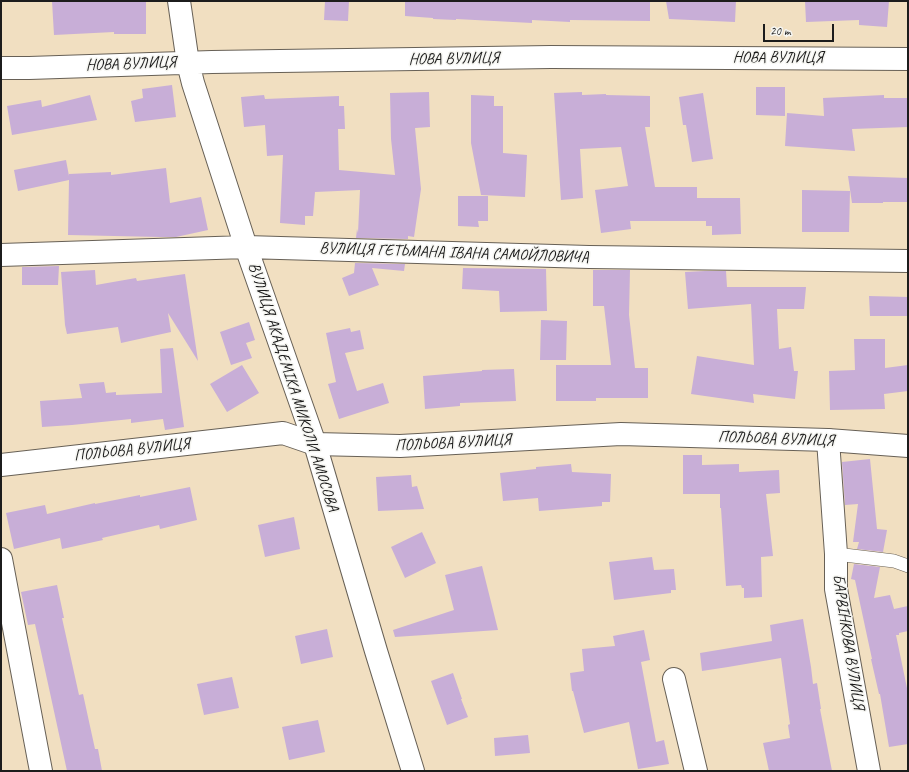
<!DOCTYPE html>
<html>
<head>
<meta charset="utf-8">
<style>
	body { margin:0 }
	#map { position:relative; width:909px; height:772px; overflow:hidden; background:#f1dfc1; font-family:Caveat,sans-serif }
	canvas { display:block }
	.frame { position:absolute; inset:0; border:2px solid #1c1c1c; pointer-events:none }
	.scale { position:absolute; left:763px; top:24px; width:71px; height:18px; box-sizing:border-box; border:2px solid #1c1c1c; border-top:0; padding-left:5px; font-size:12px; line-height:14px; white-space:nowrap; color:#1c1c1c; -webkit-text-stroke:3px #f6f6f2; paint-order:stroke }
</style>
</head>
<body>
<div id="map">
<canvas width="909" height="772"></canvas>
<div class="frame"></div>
<div class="scale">20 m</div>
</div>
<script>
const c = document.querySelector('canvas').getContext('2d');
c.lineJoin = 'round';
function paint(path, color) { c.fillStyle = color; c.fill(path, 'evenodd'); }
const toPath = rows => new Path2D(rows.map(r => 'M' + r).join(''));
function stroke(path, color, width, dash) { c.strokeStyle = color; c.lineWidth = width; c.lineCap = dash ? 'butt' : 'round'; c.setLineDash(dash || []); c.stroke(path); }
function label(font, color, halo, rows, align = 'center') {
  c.font = font + ' Caveat,sans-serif'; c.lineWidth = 3; c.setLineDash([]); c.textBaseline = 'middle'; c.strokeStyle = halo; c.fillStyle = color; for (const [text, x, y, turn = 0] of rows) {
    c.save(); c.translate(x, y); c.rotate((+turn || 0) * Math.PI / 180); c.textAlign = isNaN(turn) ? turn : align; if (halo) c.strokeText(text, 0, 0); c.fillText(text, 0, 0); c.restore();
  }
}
const building = toPath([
	[52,1,87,1,88,2,146,2,146,34,114,34,114,32,54,35],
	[325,1,349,1,348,21,324,20],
	[405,1,650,1,650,21,570,20,570,22,532,20,532,23,456,19,456,20,433,19,433,18,405,16],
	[666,1,736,1,735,22,669,19],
	[805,1,889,1,887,27,859,25,859,20,806,22],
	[172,85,176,117,135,122,131,101,143,98,142,89],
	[756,87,785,87,785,116,756,115],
	[429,92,430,127,415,128,421,189,414,237,408,236,408,239,356,238,357,229,358,233,360,190,315,192,313,216,305,216,305,225,280,223,283,155,267,156,265,125,244,127,241,97,264,95,265,99,339,96,339,106,344,106,345,129,338,129,339,170,395,175,391,139,390,93],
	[582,92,582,95,606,94,606,95,650,96,650,127,645,127,655,187,697,187,697,198,740,198,741,234,712,235,712,226,706,226,706,221,630,221,631,229,601,233,595,190,628,186,621,147,580,149,583,198,561,200,554,93],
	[703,93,713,159,692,162,686,125,683,125,679,97],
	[90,95,97,120,12,135,7,106,41,100,42,107],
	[471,95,494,96,494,106,503,106,503,153,527,155,525,197,481,195,471,143],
	[884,95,884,98,908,98,908,127,852,129,855,151,785,146,787,113,824,116,823,98],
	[66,160,69,176,69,174,111,172,111,175,166,168,170,203,201,197,208,230,176,237,160,237,68,235,69,180,18,191,14,170],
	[848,176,908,178,908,202,883,202,883,203,852,203],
	[802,190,850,191,849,232,802,232],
	[458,196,488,196,488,221,478,221,479,227,458,226],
	[355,263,405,264,404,271,372,268,379,285,349,296,342,278,354,273],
	[59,266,58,285,22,285,22,267],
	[463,268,546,269,547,311,500,312,499,291,462,289],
	[95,270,96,285,136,278,137,281,185,274,198,361,168,313,171,332,121,343,118,327,67,334,65,325,61,272],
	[593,270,630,270,629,315,635,368,648,368,648,398,596,398,596,401,556,401,556,365,611,365,604,306,593,306],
	[705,271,726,271,727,287,806,287,804,309,777,309,779,349,791,347,794,371,798,371,795,399,753,394,754,403,691,394,697,356,754,365,751,304,688,309,685,272],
	[869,296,908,297,908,316,870,316],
	[541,320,567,321,566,360,540,360],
	[249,322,255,340,246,343,252,358,231,365,220,332],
	[350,328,351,332,360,330,364,349,345,353,357,391,383,383,389,403,339,419,328,384,336,382,326,333],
	[854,339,885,339,885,368,908,365,908,391,884,394,885,409,830,410,829,371,855,370],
	[173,348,184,427,165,430,163,419,131,423,131,419,72,425,42,427,40,401,82,398,79,384,104,382,106,393,116,392,116,395,162,393,160,349],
	[242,365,259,393,227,412,210,384],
	[514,369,516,401,460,403,460,406,425,409,423,376,482,371,482,370],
	[683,455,702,455,702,465,739,464,739,472,779,470,780,493,766,494,773,556,761,557,762,597,744,598,744,588,742,588,741,585,726,586,721,508,720,508,720,494,683,494],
	[870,459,877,529,887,530,883,552,857,549,859,542,853,542,858,504,845,505,842,462],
	[571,464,572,472,611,474,610,502,602,502,602,506,539,511,538,498,503,501,500,473,536,469,536,467],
	[411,475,412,487,417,486,424,509,378,511,376,477],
	[190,487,197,520,160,529,159,525,102,538,103,540,62,549,60,538,14,549,6,513,45,505,47,514,95,503,95,504,140,495,140,497],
	[294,517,300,549,265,557,258,525],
	[422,532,436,563,405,578,391,547],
	[652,557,654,570,674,569,676,590,671,590,671,593,614,600,609,562],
	[854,564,880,567,874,598,890,595,894,609,908,606,908,631,899,633,899,635,896,635,908,693,908,744,889,747,880,694,879,694,871,659,872,659,855,580,851,579],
	[482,566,498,630,395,637,393,630,454,610,445,575],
	[57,585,64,618,62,618,79,695,83,694,95,749,98,749,102,771,67,771,35,624,28,625,21,592],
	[803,619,811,667,813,684,817,683,821,709,820,709,832,771,769,771,763,743,790,738,788,725,790,724,781,658,728,667,702,671,700,653,772,641,770,625],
	[327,629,333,657,301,664,295,636],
	[644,630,650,660,641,662,656,742,664,740,669,764,638,769,629,722,584,733,573,691,572,691,570,673,584,671,582,649,615,646,613,636],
	[453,673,462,699,461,699,468,717,447,725,431,681],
	[232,677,239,708,204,715,197,684],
	[318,720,325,752,289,760,282,727],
	[528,735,530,753,495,756,494,738]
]);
const lane = toPath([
	[836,554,894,561,908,566]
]);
const street = toPath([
	[179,1,188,63,193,83,246,247,315,444,376,651,413,771],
	[1,68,29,68,212,62,551,57,908,59],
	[1,255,246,247,589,257,908,261],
	[828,440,836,554,836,589,869,771],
	[1,559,41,771],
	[674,679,696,771]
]);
const secondary = toPath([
	[1,465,283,433,315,444,400,446,621,434,828,440,908,446]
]);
const streetNames = [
	["НОВА ВУЛИЦЯ",778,58],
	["НОВА ВУЛИЦЯ",454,59,-1],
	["НОВА ВУЛИЦЯ",131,64,-2],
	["ВУЛИЦЯ ГЕТЬМАНА ІВАНА САМОЙЛОВИЧА",454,253,2],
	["ВУЛИЦЯ АКАДЕМІКА МИКОЛИ АМОСОВА",293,387,72],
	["ПОЛЬОВА ВУЛИЦЯ",776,439,2],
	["ПОЛЬОВА ВУЛИЦЯ",453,443,-3],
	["ПОЛЬОВА ВУЛИЦЯ",132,450,-6],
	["БАРВІНКОВА ВУЛИЦЯ",848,642,81]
];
paint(building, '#c8aed7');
stroke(lane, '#676056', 14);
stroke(street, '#676056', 24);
stroke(secondary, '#676056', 24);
stroke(lane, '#fff', 13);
stroke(street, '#fff', 22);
stroke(secondary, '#fff', 22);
label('16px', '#1c1c1c', '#f6f6f2', streetNames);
</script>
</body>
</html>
